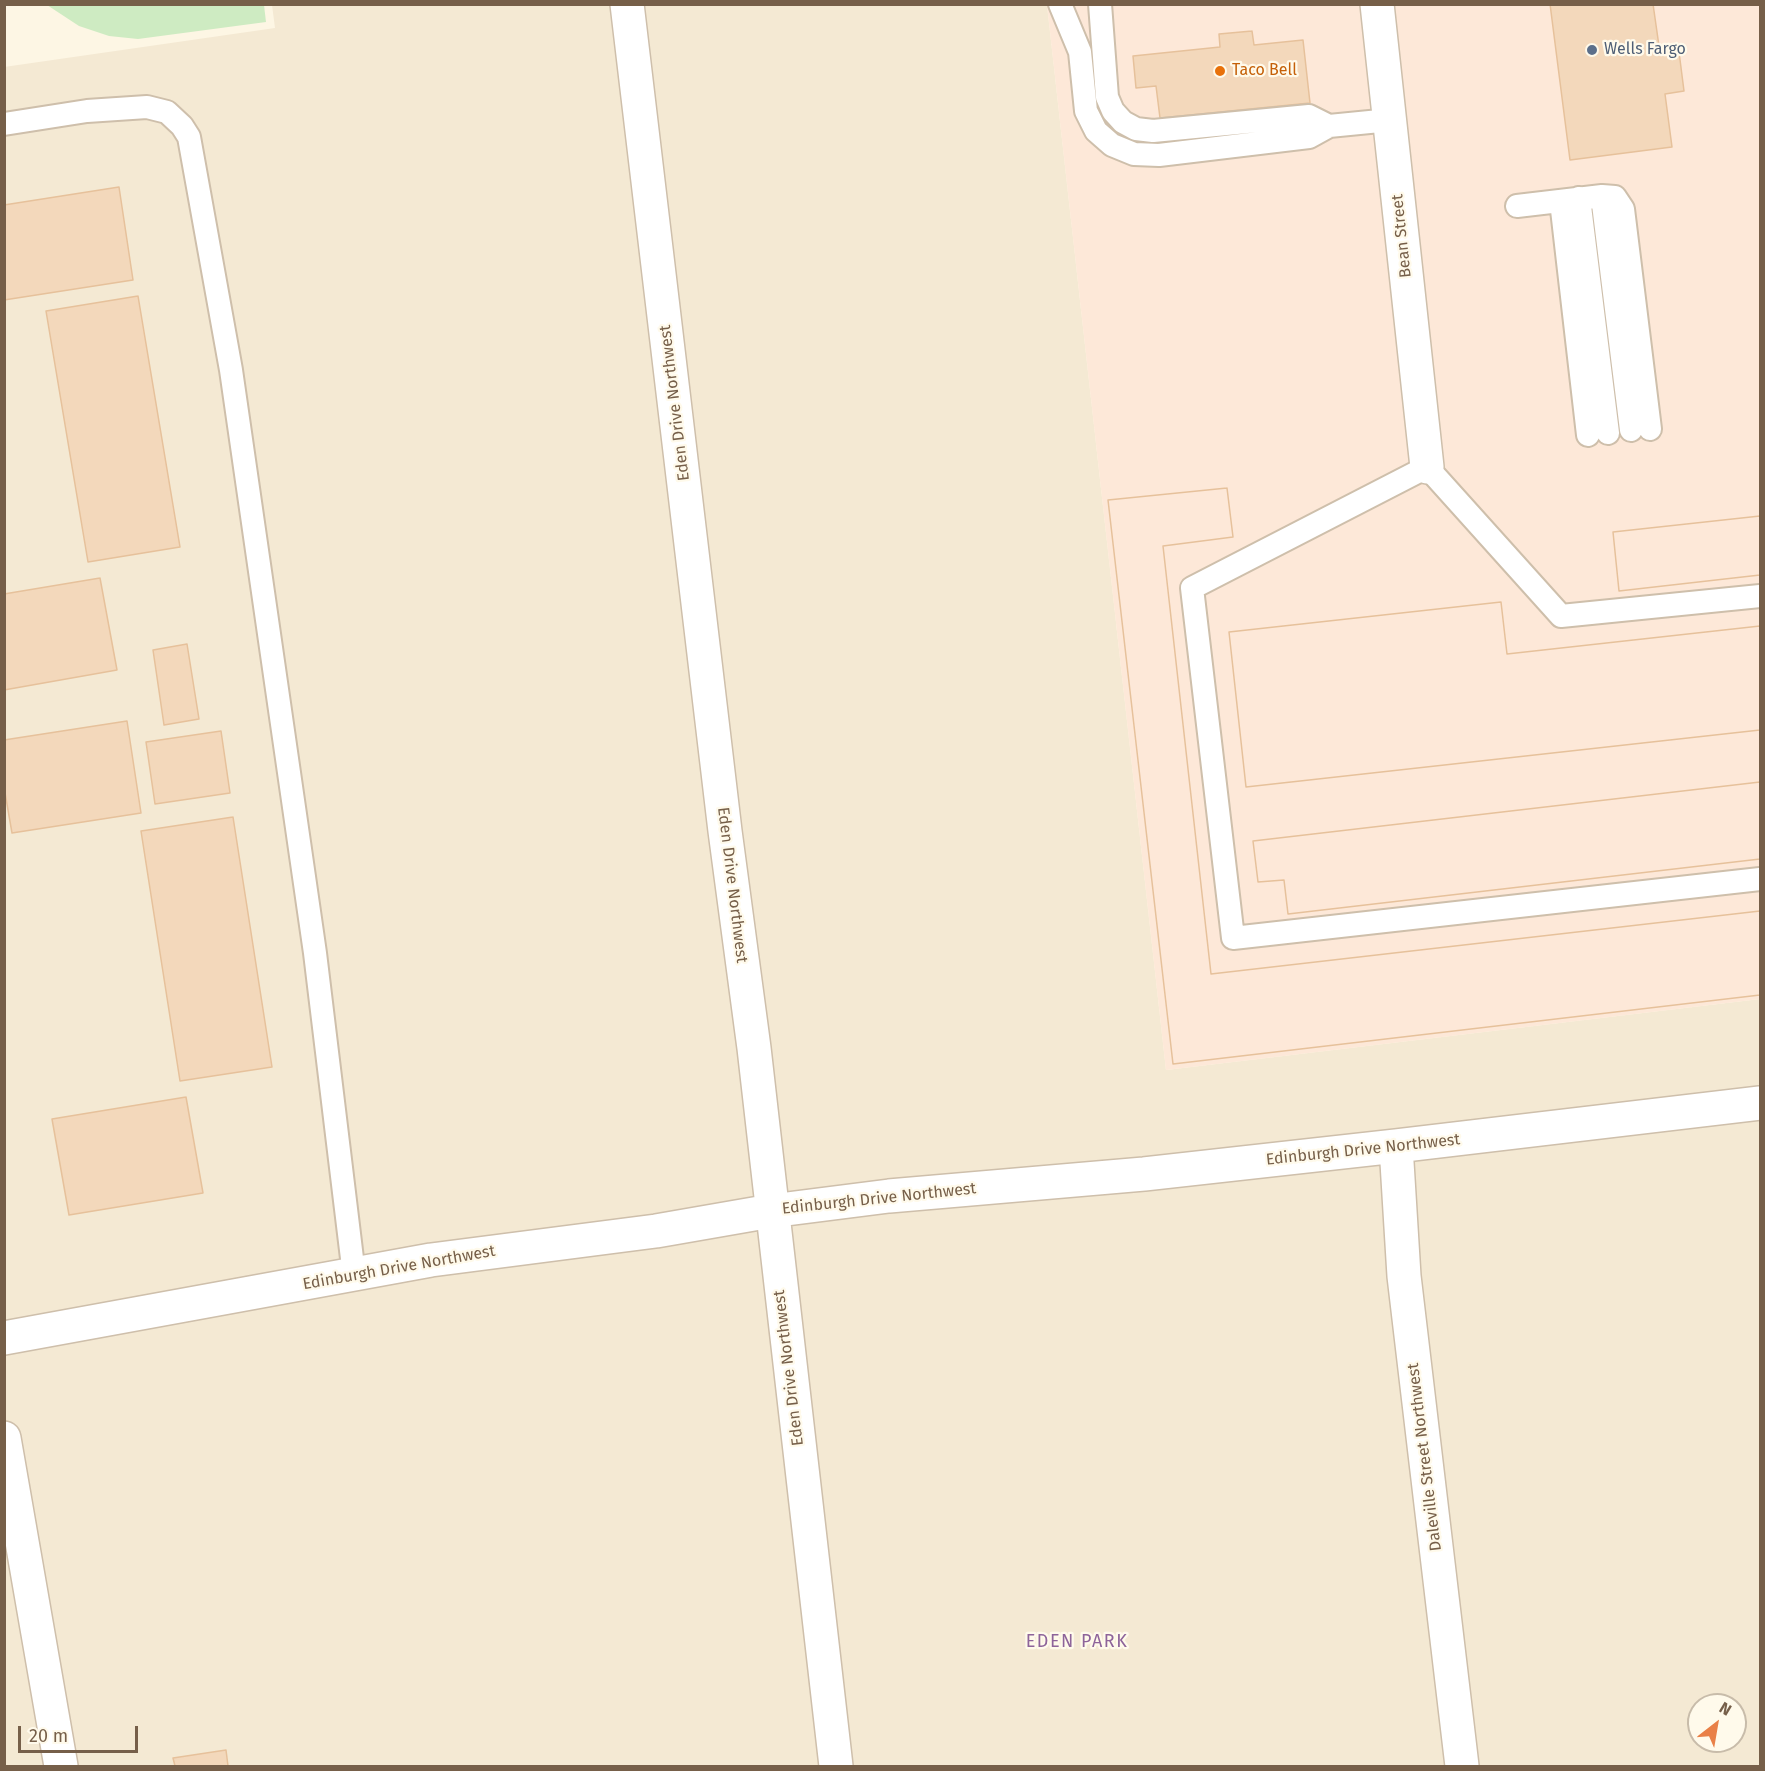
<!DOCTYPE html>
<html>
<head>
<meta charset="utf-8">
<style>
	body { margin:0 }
	#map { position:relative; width:1765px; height:1771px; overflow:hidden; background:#fdf6e4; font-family:"Fira Sans",sans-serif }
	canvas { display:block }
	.frame { position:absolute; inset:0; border:6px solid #765f49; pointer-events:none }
	.north { position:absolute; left:1687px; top:1693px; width:60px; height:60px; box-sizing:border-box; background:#fffaeb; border:2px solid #c8bcaa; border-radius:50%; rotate:31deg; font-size:16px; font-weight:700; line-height:24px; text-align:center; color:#765f49 }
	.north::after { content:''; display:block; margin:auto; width:21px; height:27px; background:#e98047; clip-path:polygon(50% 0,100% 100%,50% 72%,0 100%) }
	.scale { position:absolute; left:18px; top:1726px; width:120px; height:27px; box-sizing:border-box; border:3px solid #765f49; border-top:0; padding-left:8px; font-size:18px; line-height:21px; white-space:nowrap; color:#765f49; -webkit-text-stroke:4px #fffaeb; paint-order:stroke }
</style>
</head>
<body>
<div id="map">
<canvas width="1765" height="1771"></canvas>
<div class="frame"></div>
<div class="north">N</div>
<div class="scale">20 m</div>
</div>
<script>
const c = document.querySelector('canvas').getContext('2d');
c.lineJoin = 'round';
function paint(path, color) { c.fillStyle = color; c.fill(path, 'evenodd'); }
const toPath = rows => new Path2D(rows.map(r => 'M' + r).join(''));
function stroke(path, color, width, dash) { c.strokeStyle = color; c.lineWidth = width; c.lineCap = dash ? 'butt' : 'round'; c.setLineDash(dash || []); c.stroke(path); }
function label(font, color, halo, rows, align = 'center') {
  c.font = font + ' "Fira Sans",sans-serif'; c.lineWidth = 4.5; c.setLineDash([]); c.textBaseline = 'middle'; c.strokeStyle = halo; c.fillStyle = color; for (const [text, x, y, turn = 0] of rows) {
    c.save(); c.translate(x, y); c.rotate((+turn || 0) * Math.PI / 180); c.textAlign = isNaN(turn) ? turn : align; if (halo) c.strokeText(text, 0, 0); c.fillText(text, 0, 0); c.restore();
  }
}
const residential = toPath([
	[272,5,1047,5,1166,1070,1760,999,1760,1766,5,1766,4,67,275,28],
	[1699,1705,1735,1705,1735,1741,1699,1741]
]);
const commercial = toPath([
	[1047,5,1760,5,1760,999,1166,1070]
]);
const green = toPath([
	[47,5,264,5,266,22,138,39,109,36,79,26]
]);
const building = toPath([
	[1550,4,1653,4,1659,46,1678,44,1684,91,1665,94,1672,147,1570,160,1550,4],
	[1252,31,1254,45,1303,40,1310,103,1160,118,1156,86,1136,88,1133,56,1220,47,1219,34,1252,31],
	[119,187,133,280,4,300,4,205,119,187],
	[138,296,180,547,88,562,46,311,138,296],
	[1227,488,1233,537,1163,546,1211,974,1760,911,1760,995,1173,1064,1108,500,1227,488],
	[1227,488,1233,537,1163,546,1211,974,1760,911,1760,995,1173,1064,1108,500,1227,488],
	[1760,516,1760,575,1619,591,1613,532,1760,516],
	[1760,516,1760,575,1619,591,1613,532,1760,516],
	[100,578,117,670,4,690,4,594,100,578],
	[1501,602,1507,654,1760,626,1760,730,1246,787,1229,632,1501,602],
	[1501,602,1507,654,1760,626,1760,730,1246,787,1229,632,1501,602],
	[187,644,199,719,164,725,153,650,187,644],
	[127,721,141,813,12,833,4,787,4,740,127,721],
	[221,731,230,793,155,804,146,742,221,731],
	[1760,782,1760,859,1288,914,1284,880,1258,882,1253,841,1760,782],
	[1760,782,1760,859,1288,914,1284,880,1258,882,1253,841,1760,782],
	[233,817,272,1067,180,1081,141,831,233,817],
	[186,1097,203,1193,69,1215,52,1119,186,1097],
	[226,1750,228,1766,175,1766,173,1758,226,1750]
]);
const service = toPath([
	[1060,4,1080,52,1086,111,1096,131,1112,145,1134,154,1159,155,1309,137,1329,126,1390,120],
	[1100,4,1107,97,1113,111,1123,122,1136,129,1153,131,1309,116,1329,126],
	[4,124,87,111,147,107,167,112,182,126,189,137,231,370,315,953,354,1275],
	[1602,196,1615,197,1623,209,1650,429],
	[1579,198,1608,433],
	[1561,201,1588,435],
	[1517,206,1602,196,1631,430],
	[1760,596,1561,616,1427,467,1192,588,1233,938,1760,879]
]);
const minor = toPath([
	[627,4,725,831,754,1048,836,1766],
	[1377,4,1427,467],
	[1396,1146,1404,1276,1462,1766],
	[4,1338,431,1260,656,1231,771,1211,889,1196,1144,1174,1396,1146,1760,1103],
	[4,1438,61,1766]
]);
const markers = [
	[1592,50,6,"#5c6f8a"],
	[1220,71,6,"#e8710a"]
];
const serviceNames = [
	["Wells Fargo",1604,50]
];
const foodNames = [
	["Taco Bell",1232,71]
];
const streetNames = [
	["Bean Street",1402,236,-96],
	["Eden Drive Northwest",675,403,-97],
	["Eden Drive Northwest",732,885,83],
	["Edinburgh Drive Northwest",1363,1150,-6],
	["Edinburgh Drive Northwest",879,1199,-6],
	["Edinburgh Drive Northwest",399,1268,-10],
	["Eden Drive Northwest",789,1368,-97],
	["Daleville Street Northwest",1425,1457,-97]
];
const neighbourhoodNames = [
	["EDEN PARK",1077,1642]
];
paint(residential, '#f4e9d3');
paint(commercial, '#fde8d8');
paint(green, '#ceebc2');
paint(building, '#f3d8bb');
stroke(building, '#e6c19b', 1.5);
stroke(service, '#cebfab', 26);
stroke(minor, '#cebfab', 36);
stroke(service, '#fff', 22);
stroke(minor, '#fff', 33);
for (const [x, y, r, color] of markers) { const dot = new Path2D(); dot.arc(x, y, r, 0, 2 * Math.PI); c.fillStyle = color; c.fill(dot); stroke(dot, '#fffaeb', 2); }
label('16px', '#4e5e75', '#fffaeb', serviceNames, 'left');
label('16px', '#c56008', '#fffaeb', foodNames, 'left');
label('16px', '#765f49', '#fffaeb', streetNames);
c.letterSpacing = '1.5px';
label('18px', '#8e649a', '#fffaeb', neighbourhoodNames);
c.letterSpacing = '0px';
</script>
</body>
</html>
